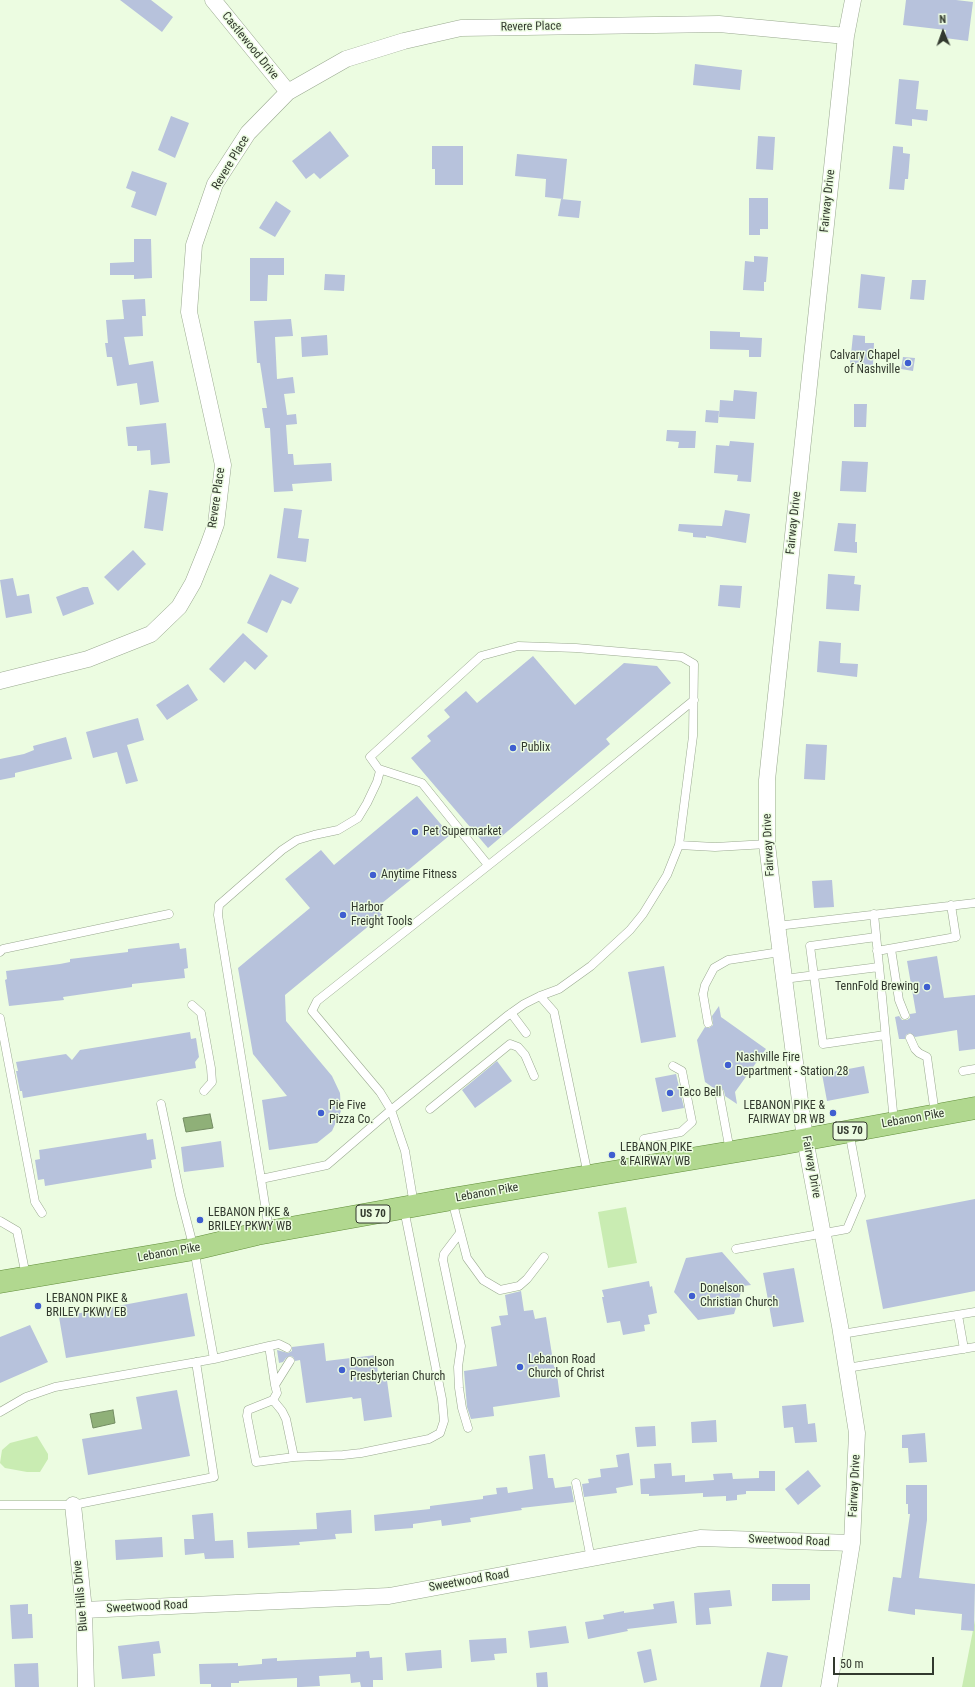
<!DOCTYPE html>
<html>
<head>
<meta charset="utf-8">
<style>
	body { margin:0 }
	#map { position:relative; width:975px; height:1687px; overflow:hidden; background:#ecfce1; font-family:"Roboto Condensed",sans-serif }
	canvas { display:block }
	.north { position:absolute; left:923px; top:12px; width:40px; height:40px; -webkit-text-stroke:3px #ecfce1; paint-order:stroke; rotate:358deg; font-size:11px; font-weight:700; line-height:16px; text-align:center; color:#32392e }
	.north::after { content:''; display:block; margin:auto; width:14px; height:18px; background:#32392e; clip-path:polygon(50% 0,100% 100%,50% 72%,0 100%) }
	.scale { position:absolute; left:833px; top:1657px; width:101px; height:18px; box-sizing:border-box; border:2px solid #32392e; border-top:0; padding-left:5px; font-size:12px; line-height:14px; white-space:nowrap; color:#32392e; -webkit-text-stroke:3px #ecfce1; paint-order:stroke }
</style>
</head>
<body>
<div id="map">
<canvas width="975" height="1687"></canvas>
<div class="north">N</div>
<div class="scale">50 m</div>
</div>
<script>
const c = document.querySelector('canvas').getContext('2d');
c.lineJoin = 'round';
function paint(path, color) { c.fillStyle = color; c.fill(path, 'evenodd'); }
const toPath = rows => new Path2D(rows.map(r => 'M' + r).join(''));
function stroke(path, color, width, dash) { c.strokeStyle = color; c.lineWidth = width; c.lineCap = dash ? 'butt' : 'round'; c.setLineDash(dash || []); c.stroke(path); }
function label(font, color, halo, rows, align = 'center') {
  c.font = font + ' "Roboto Condensed",sans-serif'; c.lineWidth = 3; c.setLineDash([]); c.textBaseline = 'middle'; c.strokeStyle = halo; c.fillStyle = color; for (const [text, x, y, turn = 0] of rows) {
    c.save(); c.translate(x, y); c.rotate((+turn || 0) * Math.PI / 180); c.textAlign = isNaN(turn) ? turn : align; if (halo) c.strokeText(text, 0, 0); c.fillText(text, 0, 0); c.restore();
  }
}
const green = toPath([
	[626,1207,637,1263,608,1268,598,1212],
	[37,1436,48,1454,48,1459,40,1472,27,1472,5,1468,0,1463,2,1450,10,1443],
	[975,1620,975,1687,962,1687]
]);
const water = toPath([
	[210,1114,213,1128,186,1132,183,1118,210,1114],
	[113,1410,115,1423,93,1428,90,1414,113,1410]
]);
const building = toPath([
	[120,0,151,0,173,17,162,32],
	[906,0,956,0,973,2,968,41,945,38,946,30,903,25],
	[695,64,742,70,740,90,693,85],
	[899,79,919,81,916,109,928,110,927,121,912,119,912,126,895,124],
	[171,116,189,123,175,158,158,150],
	[330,131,349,156,320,179,314,173,306,179,292,161],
	[758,136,775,137,773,170,756,169],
	[432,146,463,146,463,185,435,185,435,169,432,169],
	[893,146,903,147,903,153,910,154,908,179,905,179,904,190,889,189],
	[517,154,567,159,563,199,545,197,546,179,515,176],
	[132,171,167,183,156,216,131,207,136,192,126,188],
	[749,198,768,198,768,229,760,229,760,235,749,235],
	[561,199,581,201,579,218,558,216],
	[276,201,291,211,275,237,259,228],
	[134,239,151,239,152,278,134,279,134,275,110,275,110,263,134,262],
	[754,256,768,257,766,282,764,282,764,291,743,290,745,261,754,262],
	[250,258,284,258,284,275,268,275,267,301,250,301],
	[325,274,345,275,344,291,324,290],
	[861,274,885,277,881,310,858,308],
	[912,280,926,280,924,300,910,299],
	[145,299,146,316,142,316,143,336,124,337,129,365,153,361,159,402,140,405,137,383,117,386,112,357,107,357,105,343,108,343,106,320,124,319,122,300],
	[291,319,293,336,275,337,277,379,293,377,295,393,284,394,287,415,296,414,297,424,286,425,288,454,293,454,294,465,331,463,332,481,292,484,293,491,274,492,270,428,265,428,262,408,267,408,260,363,257,363,254,321],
	[710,331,740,332,740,337,762,338,761,357,749,357,749,350,710,349],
	[327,335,328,355,302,357,301,337],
	[853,335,865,336,865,343,874,343,873,365,850,364],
	[903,357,915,358,913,371,901,369],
	[734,390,757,392,755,419,719,417,720,400,733,401],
	[854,404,867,404,866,427,854,427],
	[706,410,719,411,718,423,705,422],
	[166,423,170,463,151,465,150,450,137,451,137,446,128,446,126,427],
	[667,430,696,431,695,448,678,448,679,442,666,441],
	[730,441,754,443,751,482,737,481,738,475,714,473,716,445,729,446],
	[842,461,868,462,866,492,840,491],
	[149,490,168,493,163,531,144,528],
	[284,508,302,510,298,538,309,539,306,562,277,558],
	[725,510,750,514,746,543,706,536,706,538,693,537,693,533,678,531,679,524,722,526],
	[838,523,856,524,855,542,857,542,857,553,834,551],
	[133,550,146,564,118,591,104,577],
	[270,574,299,588,291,604,282,600,267,633,247,623],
	[828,574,855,576,854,584,861,585,859,611,826,609],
	[13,578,17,596,29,594,32,613,6,618,0,580],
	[720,585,742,586,740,608,718,606],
	[83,587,88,587,94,604,63,616,56,597],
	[243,633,268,656,255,670,245,661,224,683,209,669],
	[819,641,841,643,840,663,858,664,857,677,817,672],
	[533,656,575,705,624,663,657,666,671,683,606,739,610,744,488,848,411,758,431,741,427,736,450,717,444,710,466,691,477,703],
	[188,684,198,700,167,720,156,705],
	[138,718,144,740,127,745,138,781,126,784,117,752,93,758,86,732],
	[66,737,72,759,15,773,15,777,0,780,0,759,24,754,34,750,33,746],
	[806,744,827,745,825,780,804,779],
	[417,796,450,835,407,871,413,878,376,908,382,915,285,995,286,1021,332,1076,340,1093,341,1111,332,1131,317,1143,269,1150,262,1100,287,1096,253,1054,238,968,310,908,285,879,321,850,334,865],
	[832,880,834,907,814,908,812,881],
	[179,943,180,949,186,948,188,968,184,969,185,978,132,984,132,987,63,997,64,1000,9,1006,5,980,7,979,6,971,60,964,70,962,70,959,128,952,128,949],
	[937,956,944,998,975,995,975,1049,959,1051,957,1030,915,1037,910,1033,906,1035,905,1039,899,1039,895,1017,899,1016,902,1020,907,1020,910,1018,910,1014,916,1013,907,961],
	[664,966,676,1037,641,1043,628,972],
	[719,1006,721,1017,766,1049,735,1092,737,1104,725,1096,724,1091,721,1087,718,1087,715,1089,705,1082,697,1040,705,1027,709,1028,713,1025,712,1016],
	[190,1032,191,1039,196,1038,199,1057,195,1062,196,1068,23,1098,22,1091,20,1091,16,1071,18,1071,16,1062,66,1054,72,1060,80,1050],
	[497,1061,512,1081,475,1108,462,1090],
	[864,1066,869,1093,827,1101,822,1074],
	[676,1074,684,1108,662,1112,655,1078],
	[146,1133,147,1140,153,1139,156,1159,151,1160,152,1168,45,1186,44,1179,38,1180,35,1160,40,1159,39,1150],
	[221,1141,224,1167,184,1172,181,1147],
	[975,1199,975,1291,883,1309,866,1220],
	[722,1252,751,1285,743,1286,734,1314,698,1320,674,1292,686,1258],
	[794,1268,804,1322,773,1327,763,1273],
	[649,1281,650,1287,652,1286,657,1313,648,1315,650,1324,644,1325,645,1331,623,1335,620,1321,607,1323,602,1297,604,1297,602,1290],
	[521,1291,524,1311,533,1310,535,1319,546,1317,554,1367,556,1367,560,1397,493,1407,494,1416,471,1419,467,1407,464,1371,497,1366,491,1327,501,1325,499,1316,508,1315,505,1295],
	[187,1293,195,1336,66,1358,59,1317],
	[30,1325,48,1362,0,1383,0,1337],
	[324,1343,326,1361,376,1355,378,1374,386,1373,392,1417,364,1421,361,1398,353,1399,352,1397,306,1403,300,1360,295,1361,293,1357,290,1356,286,1358,283,1362,279,1363,277,1350,288,1353,292,1351,292,1347],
	[177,1390,190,1456,88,1475,82,1439,142,1429,136,1397],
	[806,1404,808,1424,815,1423,817,1442,795,1443,793,1427,784,1428,782,1406],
	[716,1420,717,1442,692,1443,691,1422],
	[655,1426,656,1446,637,1447,635,1427],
	[925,1433,927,1462,909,1463,908,1448,902,1448,902,1435],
	[629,1453,633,1485,616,1488,617,1493,584,1497,582,1484,589,1483,588,1479,601,1477,600,1469,618,1467,616,1455],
	[545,1454,548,1478,553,1478,555,1488,571,1486,574,1502,521,1508,522,1510,470,1518,471,1522,442,1526,441,1520,413,1524,413,1528,375,1531,374,1515,430,1509,430,1506,483,1499,483,1496,497,1494,496,1488,507,1487,508,1493,533,1489,529,1456],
	[671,1463,672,1476,685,1475,685,1482,714,1480,713,1474,732,1473,733,1479,759,1478,759,1471,775,1471,775,1491,746,1491,746,1494,737,1495,737,1500,726,1501,726,1496,703,1497,703,1493,649,1496,649,1494,641,1494,640,1479,655,1478,654,1464],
	[808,1470,821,1486,798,1505,785,1489],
	[906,1485,927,1485,927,1520,919,1578,975,1584,974,1631,961,1630,962,1614,915,1609,915,1615,888,1611,893,1577,901,1578,910,1514,908,1514,908,1504,906,1504],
	[351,1510,352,1533,335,1534,336,1539,299,1542,300,1545,248,1548,247,1532,317,1529,316,1513],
	[213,1513,215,1541,233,1540,234,1558,205,1559,204,1553,185,1555,184,1539,194,1539,192,1515],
	[162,1537,163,1557,116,1560,115,1540],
	[772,1584,810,1584,810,1600,772,1601],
	[730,1590,732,1606,709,1608,711,1624,696,1625,694,1593],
	[674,1601,677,1623,627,1629,628,1631,588,1639,585,1622,604,1619,603,1615,624,1611,624,1613,654,1609,653,1604],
	[28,1604,28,1614,32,1614,33,1638,12,1639,10,1605],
	[566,1626,569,1643,530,1648,528,1631],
	[506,1638,507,1653,494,1654,495,1660,471,1662,469,1640],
	[159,1641,161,1653,153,1654,155,1676,122,1679,118,1646],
	[651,1649,657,1680,644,1683,637,1652],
	[441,1650,442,1668,407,1671,405,1653],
	[369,1651,370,1658,382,1657,383,1680,373,1680,373,1687,361,1687,360,1682,351,1683,350,1674,319,1676,320,1686,301,1687,297,1687,297,1678,239,1681,239,1683,231,1683,231,1687,211,1687,211,1684,200,1684,199,1664,238,1663,238,1666,262,1664,262,1659,277,1658,277,1661,356,1657,356,1652],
	[767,1652,788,1656,782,1687,760,1687],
	[38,1663,39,1687,15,1687,14,1664],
	[547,1672,548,1687,537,1687,536,1673]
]);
const lane = toPath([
	[379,769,422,783,488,865],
	[679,845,715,847,767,844],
	[874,914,894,1122],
	[777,926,975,903],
	[876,937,810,946,823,1044,885,1035],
	[891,949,899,1000,905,1015],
	[877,951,956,937,951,905],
	[0,952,3,949,169,914],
	[784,979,879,967],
	[540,996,554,1012,588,1175],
	[192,1005,201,1013,211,1068,212,1082,204,1091],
	[511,1013,526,1033],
	[0,1018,35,1202,42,1213],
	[708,1023,703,994,705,985,714,968,728,960,780,952],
	[910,1038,915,1049,919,1053,927,1057,935,1114],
	[963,1071,975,1069],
	[719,1092,730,1151],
	[161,1104,180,1195,194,1249,214,1359],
	[430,1109,510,1044,518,1047,525,1055,534,1076],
	[644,1139,681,1132,692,1122,682,1071,673,1066],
	[261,1179,223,946,218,915,219,905,282,850,297,840,314,835,338,830,358,818,367,803,377,782,380,771,370,757,481,656,518,646,576,648,682,657,694,664,693,736,679,845,667,875,643,914,630,930,591,966,559,989,540,996,524,1004,507,1016,391,1110,327,1165,261,1179,269,1230],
	[452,1200,467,1258,483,1280,500,1290,519,1286,527,1279,544,1257],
	[414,1205,405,1151,391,1110,380,1092,312,1011,317,1001,571,800,694,700],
	[0,1221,17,1231,26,1276],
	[460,1233,444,1254,443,1260,461,1346,458,1367,459,1388,462,1408,468,1428],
	[736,1249,847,1229,861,1196,849,1131],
	[958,1315,964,1349],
	[842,1334,975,1312],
	[269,1346,275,1385],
	[847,1368,975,1347],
	[273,1400,282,1411,286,1419,294,1457,256,1462,247,1416,248,1410,273,1400,277,1393,275,1385,290,1361],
	[0,1412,26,1397,55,1387,214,1359,269,1346,279,1344,287,1348],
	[294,1457,343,1455,361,1453,429,1439,440,1433,444,1421,442,1399,404,1209],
	[576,1483,591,1559],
	[0,1505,73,1505,214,1477,196,1362]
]);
const street = toPath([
	[213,0,288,92],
	[0,681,88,659,151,634,179,607,193,583,208,546,216,524,223,465,189,312,194,245,215,184,248,133,288,92,346,59,404,41,461,28,719,24,846,36],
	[73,1505,84,1610,86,1687],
	[84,1610,389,1596,700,1538,852,1543],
	[829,1687,852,1543,857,1433,840,1326,805,1139,771,878,767,844,767,780,846,36,853,0]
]);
const primary = toPath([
	[0,1282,194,1249,257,1234,452,1199,780,1144,975,1108]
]);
const markers = [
	[908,363,4,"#3f5ed0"],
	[513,748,4,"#3f5ed0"],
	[415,832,4,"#3f5ed0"],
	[373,875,4,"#3f5ed0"],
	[343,915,4,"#3f5ed0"],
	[927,987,4,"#3f5ed0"],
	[728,1065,4,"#3f5ed0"],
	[670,1093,4,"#3f5ed0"],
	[321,1113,4,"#3f5ed0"],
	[833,1113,4,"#3f5ed0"],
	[612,1155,4,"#3f5ed0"],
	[200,1220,4,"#3f5ed0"],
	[692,1296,4,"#3f5ed0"],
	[38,1306,4,"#3f5ed0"],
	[520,1367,4,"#3f5ed0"],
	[342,1370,4,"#3f5ed0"]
];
const shields = [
	[850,1131,34],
	[373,1214,34]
];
const shieldNames = [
	["US 70",850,1131],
	["US 70",373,1214]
];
const streetNames = [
	["Revere Place",531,27,-1],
	["Castlewood Drive",250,46,51],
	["Revere Place",231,163,-59],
	["Fairway Drive",828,201,-84],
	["Revere Place",217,498,-82],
	["Fairway Drive",794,523,-84],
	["Fairway Drive",769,845,-93],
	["Lebanon Pike",913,1119,-10],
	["Fairway Drive",811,1167,80],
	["Lebanon Pike",487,1193,-10],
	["Lebanon Pike",169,1253,-10],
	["Fairway Drive",855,1486,-87],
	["Sweetwood Road",789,1541,2],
	["Sweetwood Road",469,1581,-10],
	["Blue Hills Drive",81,1596,-95],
	["Sweetwood Road",147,1607,-3]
];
const poiNames = [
	["Calvary Chapel",900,356,"right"],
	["of Nashville",900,370,"right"],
	["Publix",521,748],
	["Pet Supermarket",423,832],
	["Anytime Fitness",381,875],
	["Harbor",351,908],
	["Freight Tools",351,922],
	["TennFold Brewing",919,987,"right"],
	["Nashville Fire",736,1058],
	["Department - Station 28",736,1072],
	["Taco Bell",678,1093],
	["Pie Five",329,1106],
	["Pizza Co.",329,1120],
	["LEBANON PIKE &",825,1106,"right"],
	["FAIRWAY DR WB",825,1120,"right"],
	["LEBANON PIKE",620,1148],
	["& FAIRWAY WB",620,1162],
	["LEBANON PIKE &",208,1213],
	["BRILEY PKWY WB",208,1227],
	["Donelson",700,1289],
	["Christian Church",700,1303],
	["LEBANON PIKE &",46,1299],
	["BRILEY PKWY EB",46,1313],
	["Lebanon Road",528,1360],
	["Church of Christ",528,1374],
	["Donelson",350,1363],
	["Presbyterian Church",350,1377]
];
paint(green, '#c9ecb2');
paint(water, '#8fb078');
stroke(water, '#738c62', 1);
paint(building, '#b7c2dc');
stroke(lane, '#9aa990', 9);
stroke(street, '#9aa990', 17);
stroke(primary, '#638f3c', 23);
stroke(lane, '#fff', 8);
stroke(street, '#fff', 16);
stroke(primary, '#b1d88f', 22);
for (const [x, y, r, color] of markers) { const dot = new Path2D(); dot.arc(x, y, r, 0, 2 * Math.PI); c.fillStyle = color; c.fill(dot); stroke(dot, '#ecfce1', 1.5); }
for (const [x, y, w] of shields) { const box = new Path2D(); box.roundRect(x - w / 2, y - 9, w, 18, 3); c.fillStyle = '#ecfce1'; c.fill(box); stroke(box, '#32392e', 1); }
label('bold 11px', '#32392e', null, shieldNames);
label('12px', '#32392e', '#ecfce1', streetNames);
label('12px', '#32392e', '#ecfce1', poiNames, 'left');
</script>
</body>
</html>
